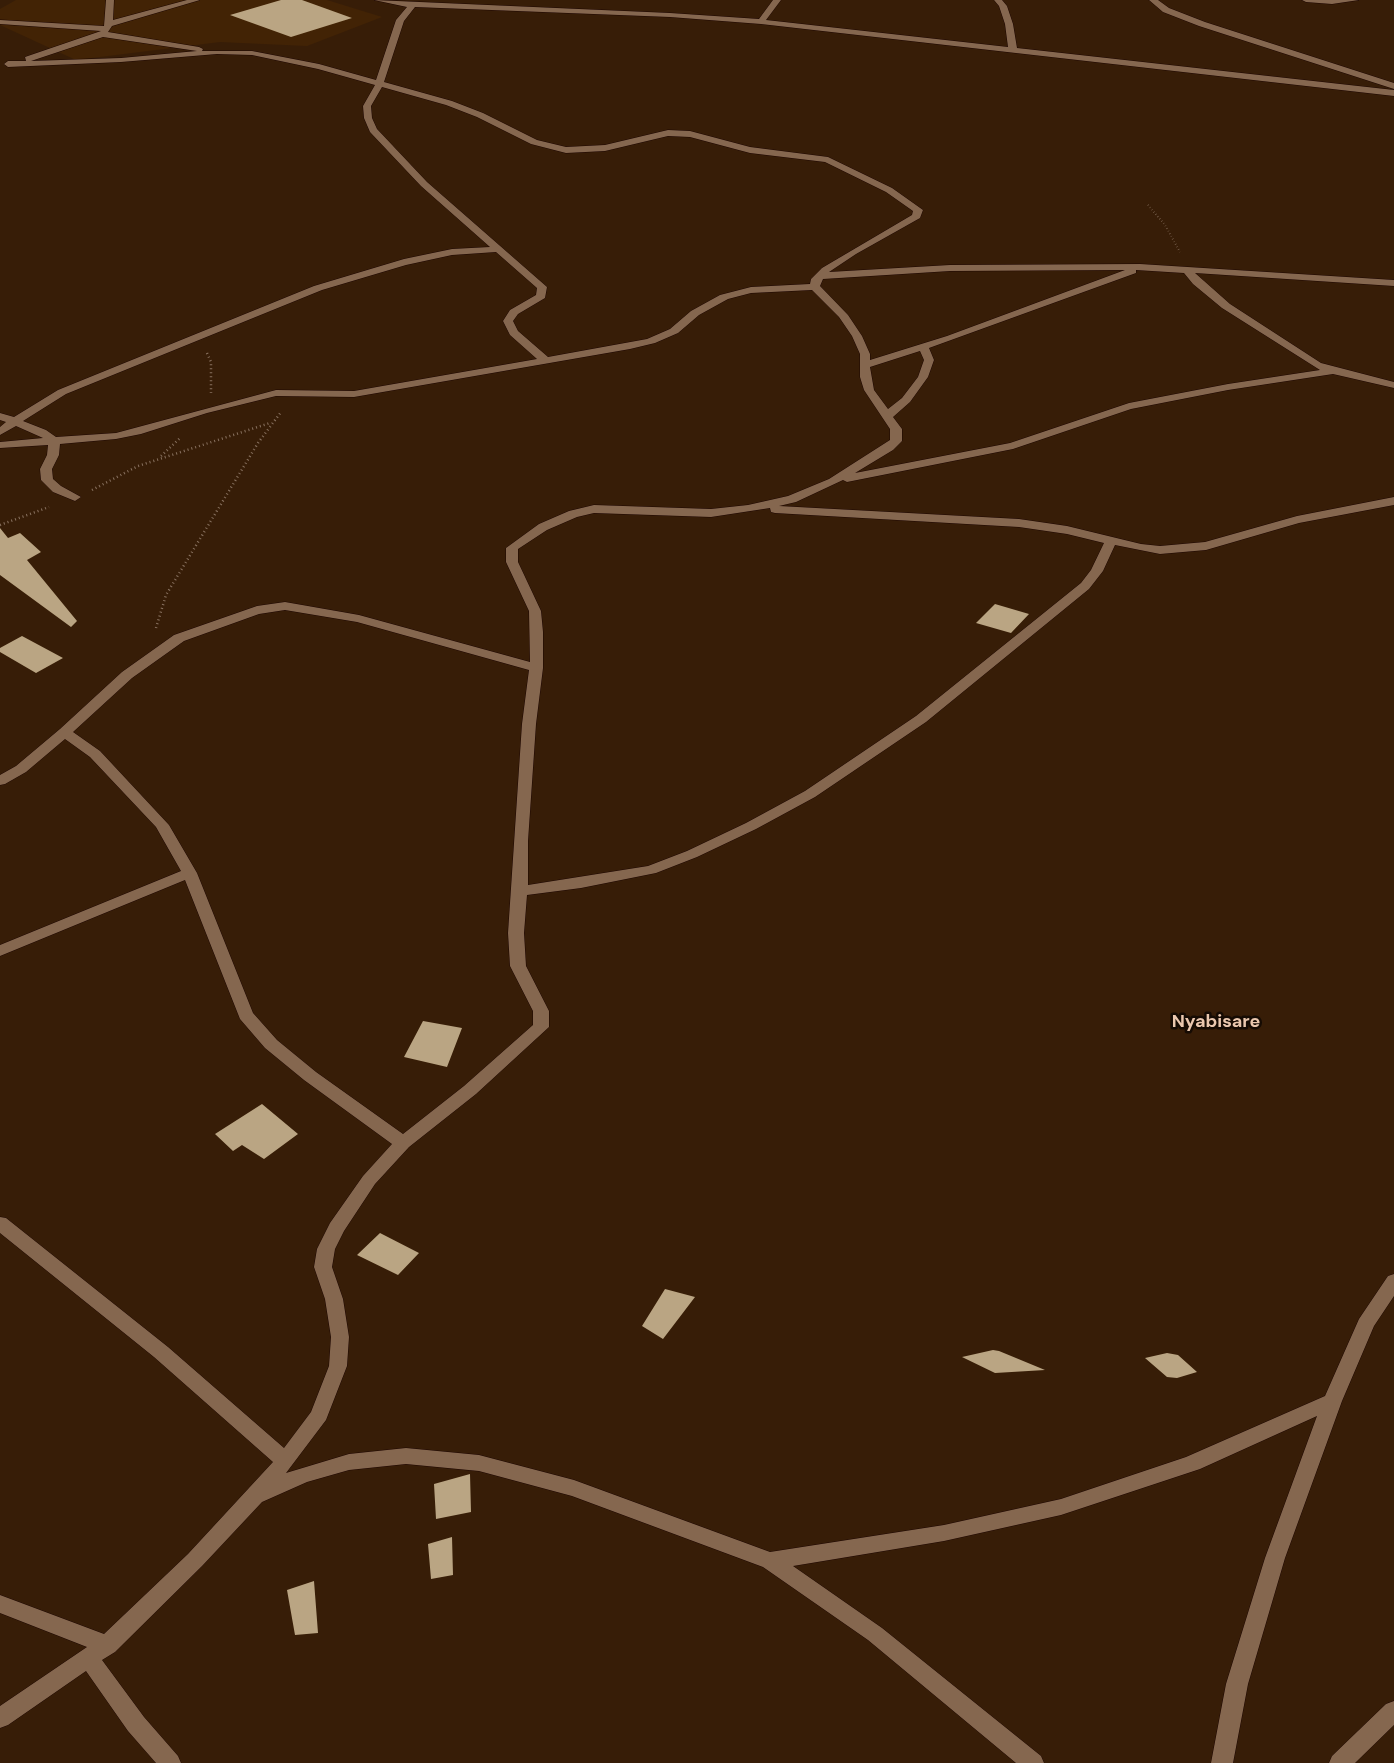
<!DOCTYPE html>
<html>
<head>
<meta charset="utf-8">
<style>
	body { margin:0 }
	canvas { display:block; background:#371d07 }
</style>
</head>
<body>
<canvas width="1394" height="1763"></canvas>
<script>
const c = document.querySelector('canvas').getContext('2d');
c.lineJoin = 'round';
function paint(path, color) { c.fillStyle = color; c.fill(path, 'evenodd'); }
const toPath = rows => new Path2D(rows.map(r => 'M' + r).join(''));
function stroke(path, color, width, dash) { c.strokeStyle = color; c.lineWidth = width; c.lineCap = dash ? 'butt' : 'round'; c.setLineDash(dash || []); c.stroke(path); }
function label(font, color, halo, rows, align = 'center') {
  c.font = font + ' "DM Sans",sans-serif'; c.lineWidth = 5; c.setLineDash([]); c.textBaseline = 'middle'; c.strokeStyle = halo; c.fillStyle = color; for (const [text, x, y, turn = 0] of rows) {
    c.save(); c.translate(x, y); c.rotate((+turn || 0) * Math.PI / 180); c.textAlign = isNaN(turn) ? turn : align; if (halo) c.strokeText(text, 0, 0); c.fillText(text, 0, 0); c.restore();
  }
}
const built = toPath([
	[16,0,327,0,382,17,307,46,220,42,76,60,0,25,0,9]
]);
const building = toPath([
	[281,0,302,0,352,18,291,37,230,15],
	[0,528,8,538,20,533,41,552,27,560,77,621,71,627,0,575],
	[995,604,1029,614,1011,633,976,623],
	[22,636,63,658,36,673,0,652,0,648],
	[423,1021,462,1028,447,1067,404,1057],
	[262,1104,298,1134,264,1159,242,1145,233,1151,215,1134],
	[380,1233,419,1253,398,1275,357,1255],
	[665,1289,695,1297,663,1339,642,1326],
	[993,1350,999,1351,1045,1370,995,1373,962,1357],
	[1167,1353,1178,1355,1197,1372,1177,1378,1167,1377,1145,1358],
	[470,1474,471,1512,436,1519,434,1484],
	[452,1537,453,1575,431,1579,428,1544],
	[314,1581,318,1633,295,1635,287,1590]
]);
const pathFar1 = toPath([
	[1148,205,1165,225,1180,252]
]);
const path = toPath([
	[207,353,211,362,211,393],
	[161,456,180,438],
	[92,490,138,466,270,423],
	[0,525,49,507],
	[156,628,166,595,258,443,281,412]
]);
const minor = toPath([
	[106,0,114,0,113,20,187,0,200,0,112,26,108,32,199,47,203,49,202,51,252,51,319,64,376,80,396,20,407,7,374,0,670,13,759,19,773,0,781,0,766,20,1008,47,1005,24,999,6,994,0,1002,0,1007,6,1013,24,1017,48,1394,90,1394,96,761,24,670,17,415,7,404,21,384,82,452,101,483,113,537,140,566,147,605,145,668,130,690,131,750,147,828,157,892,188,923,210,920,218,856,254,829,272,950,265,1140,264,1394,280,1394,286,1195,273,1230,304,1321,363,1394,382,1394,388,1333,374,1228,390,1131,409,1013,449,847,482,843,480,796,502,779,506,1019,519,1067,526,1141,544,1160,546,1205,542,1297,516,1394,497,1394,505,1299,523,1206,550,1160,554,1115,545,1103,571,1089,589,926,722,815,797,756,829,697,857,656,873,581,888,527,895,524,933,526,966,549,1011,549,1027,476,1094,409,1147,375,1184,344,1231,335,1249,332,1267,343,1299,349,1337,347,1366,326,1420,286,1473,349,1454,406,1448,479,1455,574,1480,770,1552,944,1525,1061,1499,1186,1457,1325,1396,1359,1319,1388,1276,1394,1274,1394,1296,1374,1326,1342,1401,1285,1558,1248,1684,1233,1763,1211,1763,1226,1684,1265,1558,1317,1416,1200,1469,1061,1515,944,1541,793,1566,882,1628,1041,1756,1044,1763,1016,1763,868,1640,763,1567,572,1496,479,1471,406,1464,349,1470,307,1482,262,1502,202,1566,115,1652,102,1660,144,1717,178,1756,181,1763,156,1763,128,1731,86,1671,8,1725,0,1728,0,1706,87,1647,0,1613,0,1595,104,1634,188,1554,273,1462,154,1357,0,1233,0,1217,6,1218,168,1347,284,1448,311,1412,329,1366,331,1337,325,1299,314,1267,317,1249,330,1223,363,1176,392,1144,304,1080,265,1048,240,1019,185,880,0,956,0,945,181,871,156,827,90,757,65,739,26,772,5,784,0,785,0,775,16,766,60,729,122,672,174,635,257,606,285,602,359,615,530,662,529,611,506,562,506,548,539,524,569,511,594,505,711,509,748,505,788,496,829,479,890,440,890,429,864,390,860,377,860,354,852,336,839,317,812,290,751,293,728,299,699,315,678,333,655,343,630,349,354,397,276,396,207,413,141,434,116,439,60,444,59,455,52,469,53,479,61,486,81,497,75,501,53,492,41,480,40,469,47,455,48,445,0,448,0,442,43,438,16,426,0,435,0,427,6,422,0,420,0,413,14,417,58,390,314,286,404,259,452,249,490,247,421,186,370,132,364,118,363,106,375,85,318,69,252,55,217,54,121,62,8,67,4,64,8,61,26,61,25,57,101,31,0,24,0,20,104,26,106,0],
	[103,37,197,51,121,58,31,61,103,37],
	[382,87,446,105,477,117,531,144,566,153,605,151,668,136,690,137,750,153,825,162,886,192,913,211,912,215,822,268,811,279,810,284,751,287,720,295,691,311,670,329,647,339,548,357,518,331,513,321,518,314,545,298,547,287,427,182,377,129,372,118,371,106,382,87],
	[496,252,537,288,536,295,510,310,503,321,510,335,537,359,354,391,276,390,116,433,56,437,46,430,23,421,66,394,322,290,406,265,452,255,496,252],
	[1125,270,947,336,870,360,870,354,862,336,848,315,820,286,823,279,950,271,1125,270],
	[1136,270,1184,273,1193,284,1222,308,1320,370,1228,384,1129,403,1010,443,855,473,893,450,902,441,902,429,893,417,910,402,928,377,934,360,929,348,1136,273,1136,270],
	[920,351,924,360,918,377,902,398,888,409,874,390,870,367,920,351],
	[770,508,771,512,775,513,1019,527,1067,534,1104,543,1091,570,1081,583,916,716,805,791,746,823,687,851,648,866,528,885,528,841,536,724,543,668,543,632,541,611,518,562,518,549,547,530,577,517,594,513,711,517,770,508],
	[285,610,357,622,529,670,522,724,508,933,510,966,533,1011,533,1025,464,1086,403,1134,316,1072,277,1040,253,1013,197,873,169,825,100,751,73,732,132,678,184,641,259,614,285,610],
	[1149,0,1158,0,1169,8,1205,22,1394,83,1394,89,1199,26,1163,12,1149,0],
	[1302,0,1359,0,1332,4,1306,2,1302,0],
	[1394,1701,1394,1725,1355,1763,1329,1763,1332,1756,1386,1704,1394,1701]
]);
const quarterNames = [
	["Nyabisare",1216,1022]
];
paint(built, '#422305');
paint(building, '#baa583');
stroke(minor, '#1d0600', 1);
stroke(pathFar1, '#88715f', 2, [0.5, 2.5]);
stroke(path, '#88715f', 2.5, [1, 3]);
paint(minor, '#85674f');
label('bold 18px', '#eac7ae', '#160b03', quarterNames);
</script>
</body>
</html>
